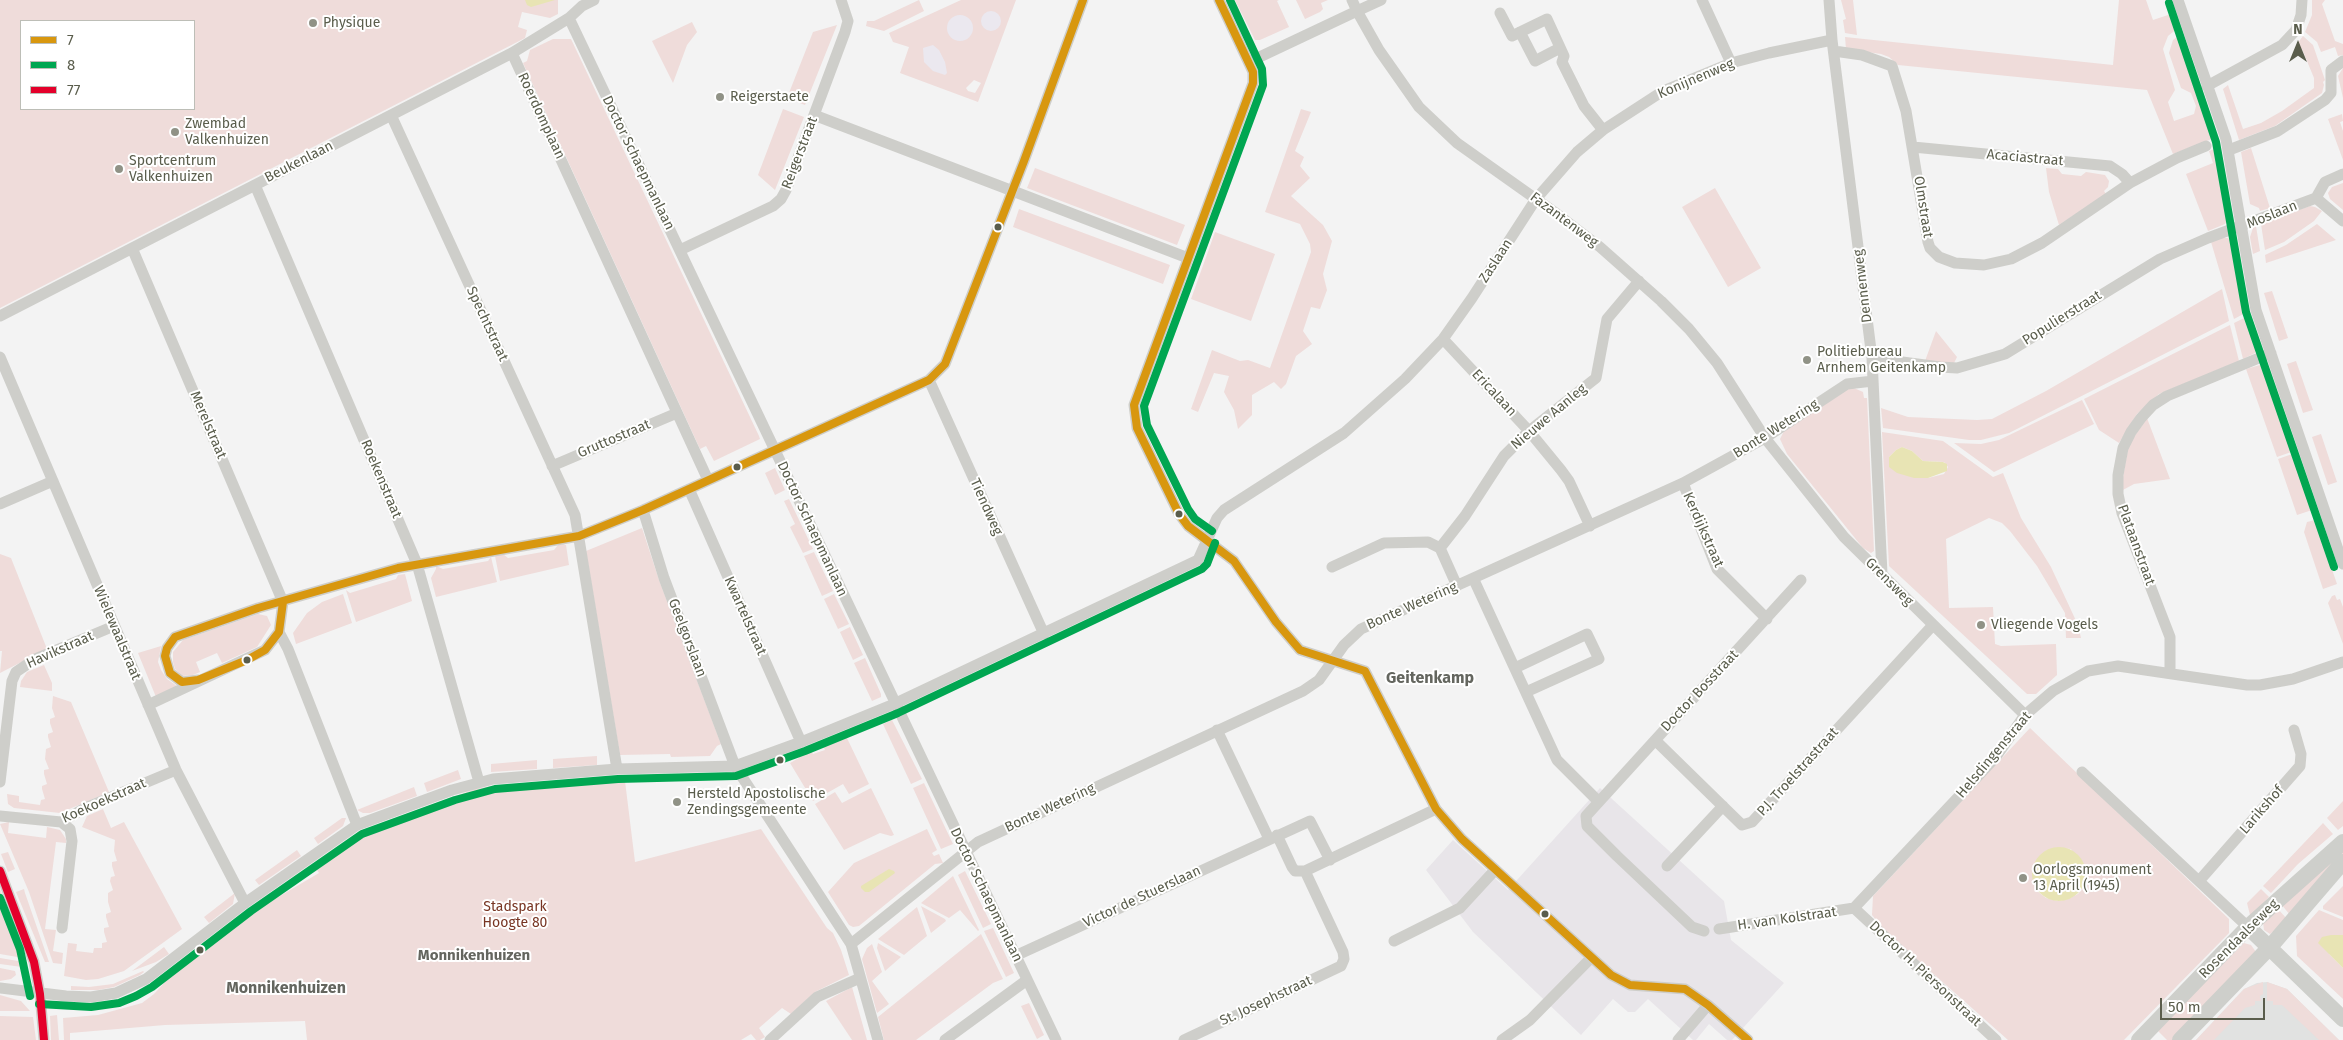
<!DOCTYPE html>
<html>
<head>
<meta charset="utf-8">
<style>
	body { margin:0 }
	#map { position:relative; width:2343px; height:1040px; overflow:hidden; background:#f3f3f3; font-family:"Fira Sans",sans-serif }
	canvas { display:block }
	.legend { position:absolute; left:20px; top:20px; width:175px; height:90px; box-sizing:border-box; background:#fff; border:1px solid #bdbeb7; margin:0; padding:6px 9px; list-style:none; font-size:15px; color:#5a5d4c }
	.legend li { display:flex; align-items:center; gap:10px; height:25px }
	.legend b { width:25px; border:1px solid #bdbeb7 }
	.north { position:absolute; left:2273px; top:20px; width:50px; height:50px; -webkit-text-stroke:4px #fff; paint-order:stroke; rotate:0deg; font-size:14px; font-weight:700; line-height:20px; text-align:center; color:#5a5d4c }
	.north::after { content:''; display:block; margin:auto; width:18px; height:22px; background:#5a5d4c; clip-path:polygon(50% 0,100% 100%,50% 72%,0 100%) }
	.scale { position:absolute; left:2160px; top:998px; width:105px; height:22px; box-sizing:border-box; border:2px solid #5a5d4c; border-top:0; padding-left:6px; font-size:15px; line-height:18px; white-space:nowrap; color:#5a5d4c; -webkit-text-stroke:4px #fff; paint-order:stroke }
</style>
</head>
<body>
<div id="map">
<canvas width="2343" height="1040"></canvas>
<ul class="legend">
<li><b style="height:6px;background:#d8970f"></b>7</li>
<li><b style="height:6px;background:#00a651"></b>8</li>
<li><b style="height:6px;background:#e4002b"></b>77</li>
</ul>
<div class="north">N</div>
<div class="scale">50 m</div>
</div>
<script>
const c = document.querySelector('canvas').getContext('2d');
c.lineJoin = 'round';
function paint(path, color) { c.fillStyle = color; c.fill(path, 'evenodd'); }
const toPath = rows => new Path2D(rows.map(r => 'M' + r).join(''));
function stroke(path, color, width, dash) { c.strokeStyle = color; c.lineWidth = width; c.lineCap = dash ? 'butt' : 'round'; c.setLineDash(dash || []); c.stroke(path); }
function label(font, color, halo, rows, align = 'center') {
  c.font = font + ' "Fira Sans",sans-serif'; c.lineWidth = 4; c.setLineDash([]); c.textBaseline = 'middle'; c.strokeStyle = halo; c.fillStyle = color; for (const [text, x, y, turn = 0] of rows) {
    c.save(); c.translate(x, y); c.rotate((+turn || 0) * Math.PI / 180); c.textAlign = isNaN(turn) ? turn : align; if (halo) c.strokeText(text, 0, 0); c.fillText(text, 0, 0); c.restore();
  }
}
const commercial = toPath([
	[1600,788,1724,901,1731,940,1784,983,1732,1040,1727,1040,1709,1024,1696,1040,1693,1040,1648,999,1635,1012,1628,1012,1613,999,1581,1035,1473,932,1426,870,1453,840,1508,890]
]);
const education = toPath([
	[2267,982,2287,989,2339,1040,2196,1040,2244,989,2257,983]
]);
const green = toPath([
	[0,0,558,0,558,14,550,18,522,12,518,27,527,30,525,38,0,308],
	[21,21,194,21,194,109,21,109],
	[919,0,924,11,884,31,866,26,867,21,874,21],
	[961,0,1016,0,978,102,900,73,909,47,893,42,889,33],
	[974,80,981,83,975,93,968,91,966,88],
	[1235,0,1279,0,1277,1,1289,27,1260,40,1255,40],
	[1296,0,1328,0,1321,3,1323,9,1320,12,1305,19],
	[1841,0,1853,0,1857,35,1845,33,1843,20,1846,19],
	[2119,0,2146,0,2153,20,2174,13,2179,27,2168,36,2163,49,2175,90,2168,102,2174,121,2194,114,2196,106,2191,93,2181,88,2169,53,2173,40,2181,34,2217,137,2173,154,2147,90,1898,65,1889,57,1881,54,1846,49,1845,37,2113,65],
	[2312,0,2325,0,2322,4,2335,41,2343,44,2343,55,2338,56,2335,47,2321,52,2317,42,2305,32,2312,15],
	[692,22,697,32,687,45,673,83,652,41],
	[837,25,805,105,787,98,813,32],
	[2303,36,2313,45,2325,80,2323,82,2324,85,2322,93,2275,126,2239,140,2223,89,2228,85,2243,129,2261,123,2282,111,2314,88,2314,78,2302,49,2297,44],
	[553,39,571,39,759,436,760,439,714,461,706,446,700,449,523,63,527,61,530,50],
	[2343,68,2343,98,2338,76],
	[783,109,804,117,775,190,758,175],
	[1301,109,1311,112,1295,151,1304,157,1300,166,1310,178,1291,196,1323,225,1332,241,1323,274,1327,290,1320,309,1311,307,1303,331,1312,344,1296,356,1286,384,1281,389,1274,382,1252,395,1252,415,1238,429,1234,410,1224,392,1229,376,1214,373,1198,412,1191,409,1212,350,1240,361,1248,360,1270,368,1311,252,1310,244,1300,224,1265,212],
	[2342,114,2343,121,2340,122,2343,131,2343,160,2328,119],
	[2220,147,2231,214,2225,224,2208,231,2186,174,2213,163,2209,151],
	[2251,148,2270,208,2260,211,2259,208,2250,204,2241,152],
	[1035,168,1185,225,1177,245,1027,188],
	[2046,168,2058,169,2062,174,2081,176,2086,172,2105,175,2109,181,2108,187,2104,191,2106,194,2059,225,2049,192],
	[2343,183,2343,210,2330,199,2328,193,2332,187],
	[1715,188,1761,268,1728,287,1682,207],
	[2310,206,2315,207,2322,211,2314,221,2284,242,2265,250,2261,224],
	[1019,209,1170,265,1163,284,1013,227],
	[2317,224,2336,240,2266,263,2265,255,2286,245],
	[2256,226,2260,251,2253,254,2250,237,2253,228],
	[1215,232,1275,254,1251,321,1191,299],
	[2220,238,2228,238,2236,245,2249,311,2234,319,2211,242],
	[2222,289,2229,321,2009,433,1981,440,1969,440,1883,428,1881,408,1908,417,1977,420,1992,419,2046,391],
	[2272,291,2288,338,2279,341,2264,293],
	[2250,315,2258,347,2255,353,2243,359,2234,323],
	[2230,325,2239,361,2159,394,2137,414,2119,443,2099,430,2084,399],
	[1936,331,1957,357,1954,363,1925,361],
	[2296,361,2313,410,2303,413,2287,364],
	[2260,365,2269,372,2295,448,2294,451,2277,457,2246,369],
	[1854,388,1863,392,1864,398,1867,398,1874,551,1871,553,1863,548,1787,454,1780,439,1785,429,1842,390],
	[2082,400,2094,424,1994,472,1954,443,1981,444,1999,440],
	[2147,418,2170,479,2134,484,2123,490,2123,477,2128,449,2132,440],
	[1882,432,1943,441,1993,477,2003,473,2021,518,2051,567,2078,625,2081,638,2066,638,2065,613,2037,566,2010,531,2002,523,1989,518,1946,539,1949,608,1993,607,1995,644,2001,646,2056,644,2057,675,2036,694,2027,694,1889,566],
	[1902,447,1912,451,1923,461,1944,462,1948,467,1944,474,1928,478,1889,457,1896,450],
	[2321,434,2337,482,2328,485,2312,437],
	[2295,453,2297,454,2307,482,2304,487,2312,510,2297,515,2278,459],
	[775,468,785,490,775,495,765,473],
	[789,499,813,549,803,553,790,527,795,524,784,501],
	[2315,520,2337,584,2323,589,2304,532,2307,522],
	[642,528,659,580,721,744,717,746,710,756,671,757,670,754,620,755,586,551],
	[563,544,566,545,569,565,500,581,495,556,503,554,508,558,554,550,558,545],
	[814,552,833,591,822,596,804,556],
	[0,554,11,558,47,649,0,673,2,651,0,651],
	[491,557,497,582,436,597,431,578,436,569,436,566,443,569,488,561],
	[405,574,412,601,356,622,346,590,350,593,396,579,398,575],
	[343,594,352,623,296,644,293,633,307,613,322,602],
	[834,594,849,624,838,629,824,599],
	[2335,595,2337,600,2340,599,2343,607,2343,644,2328,603,2332,596],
	[258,614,267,616,271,625,257,647,222,663,217,653,196,662,200,672,193,675,182,676,175,669,173,662,173,652,183,640],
	[850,627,863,655,853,660,840,632],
	[161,646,158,662,161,670,167,679,177,686,156,697,138,653],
	[865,658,881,694,881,697,872,701,854,663],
	[44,665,52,683,52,691,20,687,21,681,27,672],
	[53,696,71,702,109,792,60,813,14,808,8,804,7,794,19,796,19,802,40,805,41,800,45,799,42,789,42,786,47,784,44,774,44,770,49,769,45,759,46,749,51,747,48,737,48,734,53,732,50,723,50,719,55,717,52,708],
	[892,720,922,779,911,784,883,724],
	[2030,728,2229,919,2229,933,2124,1040,2008,1040,1884,930,1872,915,1873,896],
	[2058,848,2071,849,2087,882,2078,894,2068,899,2058,901,2046,898,2037,891,2045,851],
	[846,736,869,784,849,794,843,784,813,801,790,763,799,758,798,755,810,750,813,754,825,750,823,745],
	[597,756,597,765,553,768,553,759],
	[537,760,537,769,491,772,491,764],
	[458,770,461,779,427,792,424,783],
	[608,777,609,782,625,781,635,862,761,829,827,928,833,933,841,950,849,975,815,992,791,1014,782,1008,759,1028,765,1037,760,1040,756,1040,751,1034,741,1040,307,1040,305,1021,165,1025,70,1033,70,1040,64,1040,63,1018,98,1015,142,1003,154,994,178,968,241,919,319,873,317,870,329,861,328,858,360,832,475,789,492,786],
	[924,783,953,844,941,849,913,788],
	[414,787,417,796,370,813,363,813,357,810],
	[871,788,894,835,891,836,880,833,844,850,815,804,835,792,842,803],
	[2343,801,2343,826,2338,830,2327,818],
	[103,809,111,828,124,822,182,929,124,971,98,979,86,980,64,976,68,943,77,944,76,951,93,953,94,948,102,948,102,943,107,942,104,932,104,928,109,927,106,917,106,914,111,912,108,902,108,893,113,890,110,881,111,877,115,876,112,866,112,862,117,861,114,851,115,840,82,827,87,816],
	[342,818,346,818,343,826,318,844,314,838],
	[9,822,8,833,46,838,47,827,60,830,66,839,66,843,56,842,45,929,56,930,53,951,63,953,62,964,53,963,29,892,0,824],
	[2323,823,2333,834,2298,864,2271,893,2263,886],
	[927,829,937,850,932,853,934,856,939,854,943,863,935,864,859,926,853,927,849,925,828,892,854,863],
	[2343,847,2343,857,2290,915,2281,904],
	[297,850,301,856,259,885,255,880],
	[8,852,15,869,8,872,1,854],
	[965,871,991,924,983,928,958,875],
	[953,876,979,930,978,931,960,910,949,918,921,903],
	[2343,886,2343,917,2323,909,2323,906],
	[0,889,8,908,23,958,0,954],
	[24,889,25,893,49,962,45,962,16,892],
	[2261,889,2269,897,2256,912,2250,915,2247,903],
	[235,893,233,904,209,923,204,917],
	[921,906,945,919,946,921,931,933],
	[917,907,927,936,904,955,878,939],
	[2277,908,2288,920,2270,934,2264,930,2263,922],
	[2319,910,2343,920,2343,935,2331,935,2329,954,2343,968,2343,999,2297,956,2296,936],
	[993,928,1014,973,1006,977,984,931],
	[981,934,1003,979,993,983,916,1040,884,1040,878,1017],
	[878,943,901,957,885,971,877,948],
	[2244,943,2251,945,2256,952,2176,1040,2167,1040,2157,1030],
	[872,944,882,972,872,981,889,1004,877,1013,862,959,867,948],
	[164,947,169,954,156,962,132,971],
	[0,958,24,962,22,967,0,964],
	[0,968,15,971,16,975,11,979,0,981],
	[143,971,144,972,140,975,114,987,98,990,71,990,71,986,89,987,113,984],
	[2263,982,2263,994,2260,996,2261,1001,2255,1001,2255,1005,2245,1008,2214,1040,2196,1040,2244,989],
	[2267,982,2287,989,2339,1040,2319,1040,2282,1005,2273,1005,2273,1001,2267,1001],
	[151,984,153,986,142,994,129,999,105,1006,70,1010,70,1003,92,1004,116,1000,134,994],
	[852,987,867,1040,852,1040,826,1001],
	[0,995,21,1001,30,1011,0,1011],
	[1029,1003,1044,1035,1037,1039,1021,1006],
	[57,1015,59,1040,51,1040,50,1016],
	[0,1016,33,1017,36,1040,0,1040]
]);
const sand = toPath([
	'981 21a10 10 0 1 1 20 0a10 10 0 1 1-20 0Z',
	'947 28a13 13 0 1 1 26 0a13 13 0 1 1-26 0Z',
	[933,45,939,50,945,62,947,73,945,75,933,71,924,62,923,48]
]);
const water = toPath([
	[525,0,555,0,531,7,527,5],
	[1902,447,1912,451,1923,461,1943,462,1947,464,1947,471,1928,478,1914,478,1897,473,1889,467,1889,457,1896,450],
	'2032 874a27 27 0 1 1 54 0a27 27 0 1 1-54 0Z',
	[889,869,894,871,895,873,869,892,865,892,861,888,861,886],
	[2331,935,2343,935,2343,968,2318,943,2322,937]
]);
const street = toPath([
	[1219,0,1253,72,1253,83,1134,405,1137,428,1179,514,1188,526,1234,561,1276,622,1300,650,1365,671,1436,809,1462,839,1611,975,1630,985,1685,989,1708,1005,1748,1040],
	[1381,0,1357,11,1379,50,1419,107,1457,143,1557,214,1600,247,1661,301,1689,329,1717,363,1765,438,1844,537,2025,715],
	[1702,0,1731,63],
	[1829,0,1832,40,1872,358,1882,574],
	[2178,0,2226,139,2256,310,2343,564],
	[1500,13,1512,36,1547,19,1564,56,1562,62,1584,106,1603,130],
	[569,18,1056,1040],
	[1520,32,1535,61,1560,48],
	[1834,51,1862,55,1892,66,1906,111,1928,242,1930,248,1939,257,1955,263,1984,265,2011,259,2042,243,2130,183,2177,158,2206,146],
	[512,53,708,480],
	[1249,62,1357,11,1352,0],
	[2207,86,2282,45,2296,30,2301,15,2302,0],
	[391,115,575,515,617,769],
	[814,115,1188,258],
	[1913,147,2110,166,2122,174,2130,183],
	[2229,150,2278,131,2325,100,2331,93,2331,70,2343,61],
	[255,185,417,564,479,782],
	[2316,198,2343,221],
	[132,248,283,602],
	[680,250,773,206,781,199,786,190,845,32,848,21,841,0],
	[0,316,512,53,569,18,582,6,594,0],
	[1443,339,1529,431,1561,470,1569,481,1590,526],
	[0,357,176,770,245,903],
	[1872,358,1940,367,1957,368,2005,354,2160,259,2208,238,2316,198,2325,182,2343,174],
	[929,380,1044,634],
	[552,466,677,413],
	[1683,483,1717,569,1767,619],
	[689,489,801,742],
	[0,504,53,481],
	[643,510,664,578,735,766,851,944,878,1040],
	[1440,548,1465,516,1504,456,1529,431,1596,378,1607,319,1639,281],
	[1332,567,1384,543,1428,542,1440,548,1457,586],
	[1474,580,1557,760,1598,801],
	[279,632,288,649,357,825],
	[1515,668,1587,634,1599,659,1526,692],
	[2170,672,2170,637,2122,513,2118,494,2118,475,2123,448,2131,432,2141,418,2153,405,2167,396,2271,353],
	[198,680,182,682,170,673,165,656,167,648,175,637,258,608,398,568,579,536,643,510,929,380,945,364,1024,161,1083,0],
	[148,705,265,650,279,632,283,602],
	[1217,730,1269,839],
	[1655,740,1742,825,1752,822,1933,625],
	[2082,772,2248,927],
	[0,782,12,681,16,672,35,659,114,626],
	[0,816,61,822,85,808,176,770],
	[61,822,70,829,72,841,62,928],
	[1667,866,1723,806],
	[0,871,34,962,40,994,44,1040],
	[1305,871,1436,809],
	[2199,881,2300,766,2301,754,2294,730],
	[1854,908,1995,758,2025,715,2053,691,2088,671,2118,666,2247,685,2260,685,2293,679,2343,662],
	[1854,908,1996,1040],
	[1719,929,1854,908],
	[1704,931,1692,927,1617,856,1587,826,1586,816,1801,580],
	[1394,941,1460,908,1495,870],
	[851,944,978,842,1303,691,1319,680,1344,645,1361,629,1683,483,1765,438,1847,384,1873,381],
	[1015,956,1310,821,1330,860],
	[0,988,66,996,91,997,116,993,146,979,245,903,357,825,452,790,493,779,617,769,735,766,801,742,894,704,1198,560,1217,518,1224,510,1344,433,1405,379,1443,339,1472,298,1536,199,1577,152,1603,130,1663,91,1731,63,1769,53,1832,40],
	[770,1040,817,997,860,978],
	[945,1040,1027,980],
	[1184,1040,1341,966,1344,959,1343,952,1305,871,1295,871,1292,867,1277,835],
	[1502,1040,1530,1020,1591,958],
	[1678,1040,1708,1005]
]);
const secondary = toPath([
	[2248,927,2343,1019],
	[2139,1040,2248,927,2343,842],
	[2180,1040,2270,947,2343,862]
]);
const bus1 = toPath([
	[1219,0,1253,72,1253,83,1134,405,1137,428,1179,514,1188,526,1234,561,1276,622,1300,650,1365,671,1436,809,1462,839,1611,975,1630,985,1685,989,1708,1005,1748,1040],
	[283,602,279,632,265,650,247,660,198,680,182,682,170,673,165,656,167,648,175,637,258,608,398,568,579,536,643,510,929,380,945,364,1024,161,1083,0]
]);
const bus2 = toPath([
	[2169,3,2216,142,2246,312,2334,567],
	[1212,531,1195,519,1188,509,1147,425,1144,406,1263,85,1262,69,1230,0],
	[0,898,20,949,30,996],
	[39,1004,91,1007,119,1003,136,996,152,987,251,911,362,834,455,800,495,789,618,779,736,776,805,751,898,713,1202,569,1207,564,1215,543]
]);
const bus3 = toPath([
	[0,871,34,962,40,994,44,1040]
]);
const markers = [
	[313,23,5,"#909286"],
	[720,97,5,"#909286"],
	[175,132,5,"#909286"],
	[119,169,5,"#909286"],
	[998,227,4.5,"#5a5d4c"],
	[1807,360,5,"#909286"],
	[737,467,4.5,"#5a5d4c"],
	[1179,514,4.5,"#5a5d4c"],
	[1981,625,5,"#909286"],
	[247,660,4.5,"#5a5d4c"],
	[780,760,4.5,"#5a5d4c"],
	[677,802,5,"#909286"],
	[2023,878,5,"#909286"],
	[1545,914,4.5,"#5a5d4c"],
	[200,950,4.5,"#5a5d4c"]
];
const poiNames = [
	["Physique",323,23],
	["Reigerstaete",730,97],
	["Zwembad",185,124],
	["Valkenhuizen",185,140],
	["Sportcentrum",129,161],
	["Valkenhuizen",129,177],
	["Politiebureau",1817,352],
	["Arnhem Geitenkamp",1817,368],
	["Vliegende Vogels",1991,625],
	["Hersteld Apostolische",687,794],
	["Zendingsgemeente",687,810],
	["Oorlogsmonument",2033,870],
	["13 April (1945)",2033,886]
];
const streetNames = [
	["Konijnenweg",1696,79,-23],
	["Roerdomplaan",541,116,65],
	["Reigerstraat",800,153,-69],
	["Acaciastraat",2025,158,5],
	["Beukenlaan",299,162,-27],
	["Doctor Schaepmanlaan",638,163,64],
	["Olmstraat",1923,207,81],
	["Moslaan",2272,215,-22],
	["Fazantenweg",1564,220,37],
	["Zaslaan",1496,261,-57],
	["Dennenweg",1863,286,-97],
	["Populierstraat",2062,318,-32],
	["Spechtstraat",487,324,65],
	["Ericalaan",1494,393,47],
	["Nieuwe Aanleg",1549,417,-40],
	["Merelstraat",208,425,67],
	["Bonte Wetering",1776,429,-32],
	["Gruttostraat",614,439,-23],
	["Roekenstraat",381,479,67],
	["Tiendweg",986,507,66],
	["Doctor Schaepmanlaan",812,529,65],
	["Kerdijkstraat",1703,530,66],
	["Plataanstraat",2136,545,70],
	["Grensweg",1889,582,45],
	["Bonte Wetering",1412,606,-24],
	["Kwartelstraat",745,616,66],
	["Wielewaalstraat",117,633,67],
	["Geelgorslaan",687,638,69],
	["Havikstraat",60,650,-24],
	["Doctor Bosstraat",1700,691,-47],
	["Helsdingenstraat",1994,755,-50],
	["P.J. Troelstrastraat",1798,772,-48],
	["Koekoekstraat",104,801,-24],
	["Bonte Wetering",1050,808,-25],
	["Larikshof",2262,810,-49],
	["Doctor Schaepmanlaan",986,895,64],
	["Victor de Stuerslaan",1142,897,-25],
	["H. van Kolstraat",1787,919,-8],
	["Rosendaalseweg",2239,939,-45],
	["Doctor H. Piersonstraat",1925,974,43],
	["St. Josephstraat",1266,1001,-25]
];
const parkNames = [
	["Stadspark",515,907],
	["Hoogte 80",515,923]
];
const neighbourhoodNames = [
	["Monnikenhuizen",474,956]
];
const quarterNames = [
	["Geitenkamp",1430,679],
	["Monnikenhuizen",286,989]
];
paint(commercial, '#e8e5e9');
paint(education, '#e1e2e1');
paint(green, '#efdcda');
paint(sand, '#ebe8ef');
paint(water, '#e8e4b4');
stroke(street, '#cececa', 11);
stroke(secondary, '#cecfcb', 16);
stroke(bus1, '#d8970f', 8);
stroke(bus2, '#00a651', 8);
stroke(bus3, '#e4002b', 8);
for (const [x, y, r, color] of markers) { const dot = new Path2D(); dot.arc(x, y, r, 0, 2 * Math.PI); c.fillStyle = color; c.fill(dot); stroke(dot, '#fff', 2); }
label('14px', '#5a5d4c', '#fff', poiNames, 'left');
label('14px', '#5a5d4c', '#fff', streetNames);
label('14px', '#783523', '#fff', parkNames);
label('bold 15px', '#64665f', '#fff', neighbourhoodNames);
label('bold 16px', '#64665f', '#fff', quarterNames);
</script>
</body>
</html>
